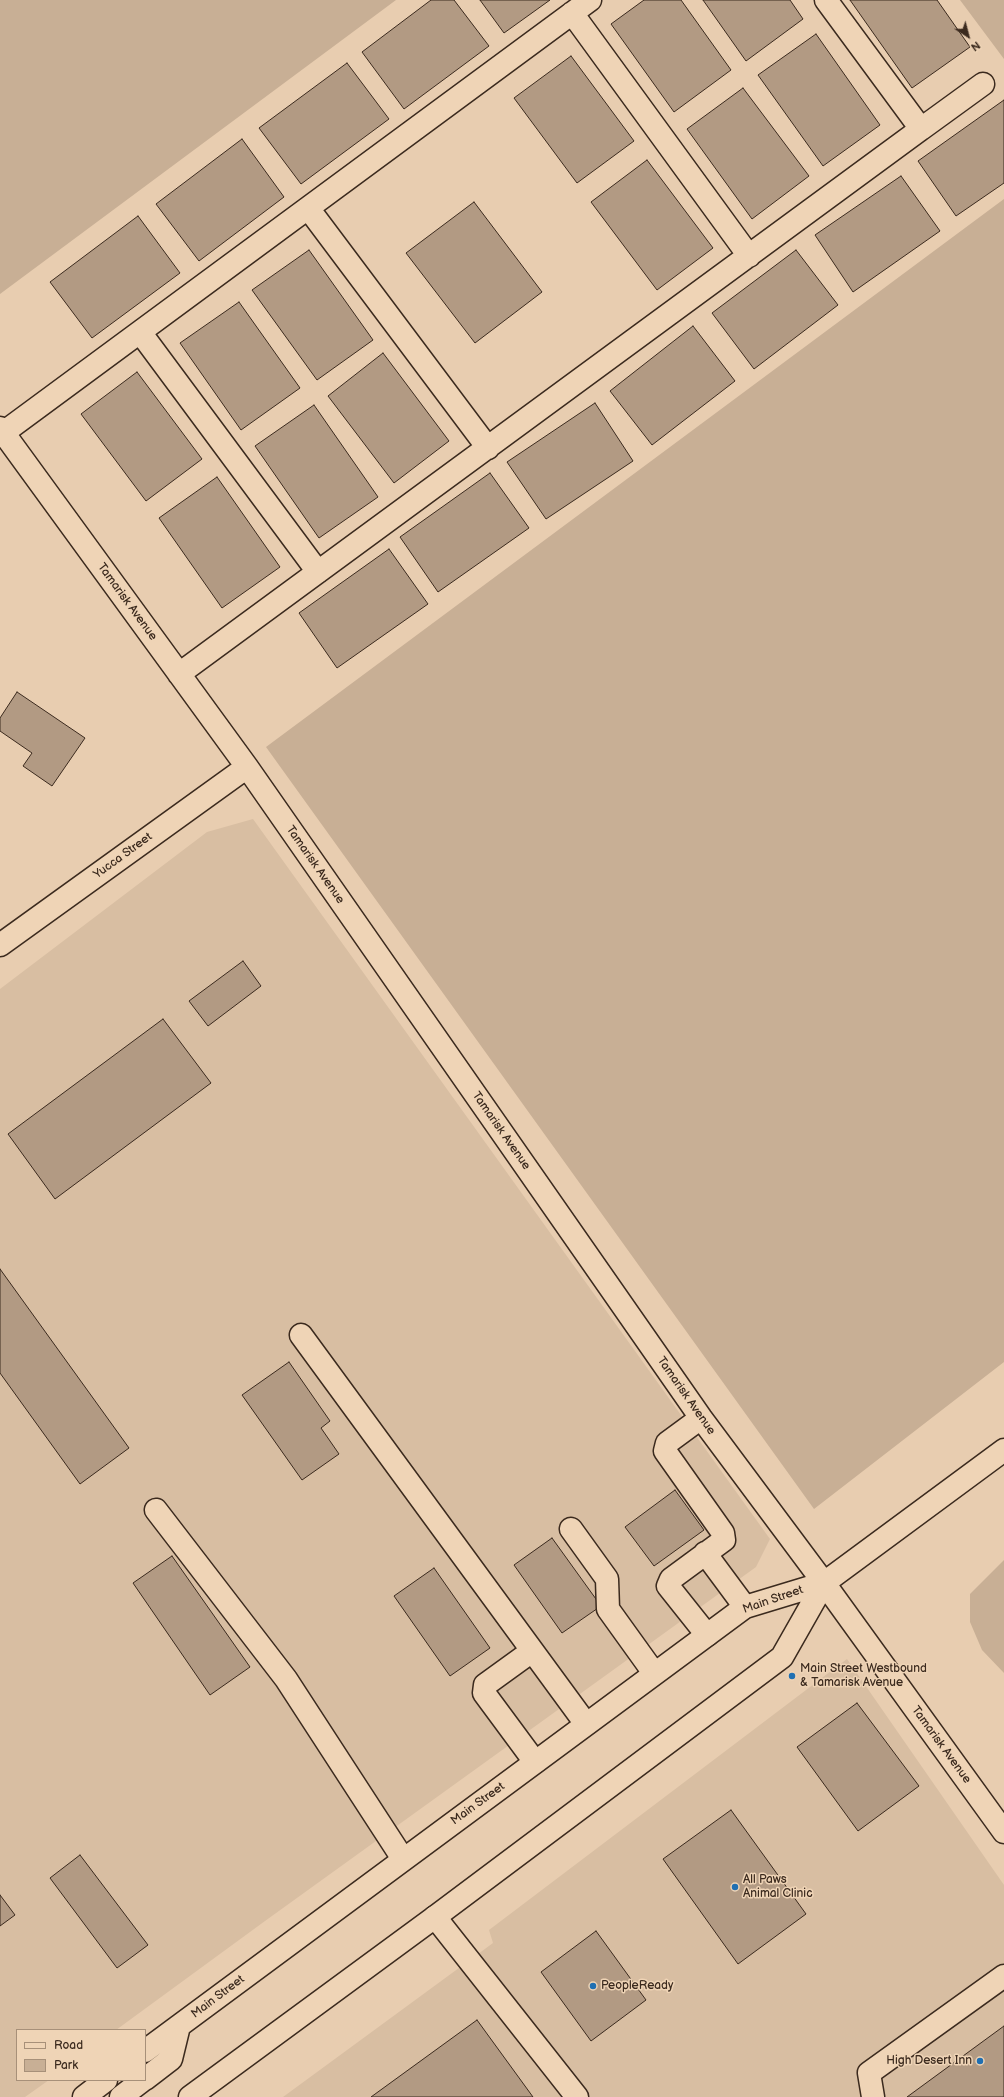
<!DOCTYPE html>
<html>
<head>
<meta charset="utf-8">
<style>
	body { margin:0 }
	#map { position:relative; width:1004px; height:2097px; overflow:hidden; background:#e8cdb0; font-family:"Balsamiq Sans",sans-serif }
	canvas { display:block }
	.legend { position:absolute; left:16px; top:2029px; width:130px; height:52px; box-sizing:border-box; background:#efd4b6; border:1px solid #a79079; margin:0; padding:5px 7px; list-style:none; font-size:12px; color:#3b2a1e }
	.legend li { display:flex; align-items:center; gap:8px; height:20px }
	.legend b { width:20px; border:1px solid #a79079 }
	.north { position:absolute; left:948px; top:16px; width:40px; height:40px; -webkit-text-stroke:3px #efd4b6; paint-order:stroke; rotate:144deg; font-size:11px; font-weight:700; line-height:16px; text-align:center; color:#3b2a1e }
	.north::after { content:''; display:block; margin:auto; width:14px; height:18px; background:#3b2a1e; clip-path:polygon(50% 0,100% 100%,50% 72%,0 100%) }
</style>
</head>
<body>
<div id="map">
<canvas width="1004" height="2097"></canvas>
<ul class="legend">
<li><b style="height:5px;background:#efd4b6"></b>Road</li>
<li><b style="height:11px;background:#c8af95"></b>Park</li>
</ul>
<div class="north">N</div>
</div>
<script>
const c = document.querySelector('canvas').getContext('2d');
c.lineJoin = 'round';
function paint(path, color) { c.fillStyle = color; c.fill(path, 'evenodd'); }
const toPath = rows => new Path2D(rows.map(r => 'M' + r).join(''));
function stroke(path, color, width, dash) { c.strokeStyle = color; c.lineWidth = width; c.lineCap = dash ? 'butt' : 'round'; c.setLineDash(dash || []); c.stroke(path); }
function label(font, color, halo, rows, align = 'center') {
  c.font = font + ' "Balsamiq Sans",sans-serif'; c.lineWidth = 3; c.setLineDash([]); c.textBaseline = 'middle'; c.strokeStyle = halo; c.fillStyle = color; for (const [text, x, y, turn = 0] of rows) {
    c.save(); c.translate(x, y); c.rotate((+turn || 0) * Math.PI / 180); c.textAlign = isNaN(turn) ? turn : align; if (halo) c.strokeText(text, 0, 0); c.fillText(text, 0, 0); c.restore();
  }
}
const built = toPath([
	[253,819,770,1539,756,1567,265,1921,116,2030,17,2030,17,2080,49,2080,25,2097,0,2097,0,989,207,832],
	[847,1659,1004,1885,1004,2097,283,2097,493,1943,489,1930]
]);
const green = toPath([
	[0,0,396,0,0,294],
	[960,0,1004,0,1004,59],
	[1004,199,1004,1362,814,1509,266,747],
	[1004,1560,1004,1673,982,1650,970,1622,970,1594]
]);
const building = toPath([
	[431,0,454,0,489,46,404,109,362,52,431,0],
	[480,0,550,0,504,33,480,0],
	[644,0,681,0,731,70,674,112,611,24,644,0],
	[703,0,790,0,803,19,746,61,703,0],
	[850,0,937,0,970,47,912,88,850,0],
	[816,34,880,125,823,166,758,75,816,34],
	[571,56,634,141,577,183,514,98,571,56],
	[347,63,389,119,301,184,259,128,347,63],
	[743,88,809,176,752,219,687,129,743,88],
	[1004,100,1004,183,956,216,918,161,1004,100],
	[242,139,284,197,199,261,156,204,242,139],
	[647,160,713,248,657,290,591,202,647,160],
	[901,176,940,231,853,292,815,235,901,176],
	[474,202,542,292,475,343,406,253,474,202],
	[138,216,180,273,92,338,50,282,138,216],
	[309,250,373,340,317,380,252,290,309,250],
	[796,250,838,305,754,369,712,313,796,250],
	[239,302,300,388,241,430,180,343,239,302],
	[693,326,735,381,652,445,610,391,693,326],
	[383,353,449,441,394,483,328,396,383,353],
	[137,372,202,459,146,501,81,414,137,372],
	[595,403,633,461,546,519,507,462,595,403],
	[314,405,378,497,319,538,255,446,314,405],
	[490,473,529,528,438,592,400,537,490,473],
	[217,477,280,567,222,608,159,518,217,477],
	[389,549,428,604,337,668,299,613,389,549],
	[17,692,85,738,52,786,23,766,32,753,0,731,0,718,17,692],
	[243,961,261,986,208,1026,189,1001,243,961],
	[163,1019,211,1083,55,1199,8,1134,163,1019],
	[0,1269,129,1448,80,1484,0,1373,0,1269],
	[289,1362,330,1421,321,1428,339,1454,302,1480,242,1395,289,1362],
	[675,1490,704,1530,654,1566,625,1527,675,1490],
	[552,1538,601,1606,562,1633,514,1565,552,1538],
	[172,1556,250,1667,210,1695,133,1583,172,1556],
	[434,1568,490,1648,450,1676,394,1596,434,1568],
	[857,1703,919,1786,858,1831,797,1747,857,1703],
	[731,1810,806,1914,738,1964,663,1859,731,1810],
	[80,1855,148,1945,117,1968,50,1878,80,1855],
	[0,1895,15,1915,0,1926,0,1895],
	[596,1931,646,2000,591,2041,541,1972,596,1931],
	[477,2020,533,2097,371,2097,477,2020],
	[1004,2026,1004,2097,907,2097,1004,2026]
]);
const minor = toPath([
	[572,13,749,256],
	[921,129,983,84],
	[308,208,488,448],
	[140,332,318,572],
	[0,428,247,767,701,1418,824,1583,1004,1832],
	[3,433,590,0],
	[179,674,921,129,826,0],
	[0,945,247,767],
	[301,1335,586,1724],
	[701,1418,667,1443,665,1451,723,1533,724,1540,671,1579,668,1586,707,1635],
	[156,1510,286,1679,403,1859],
	[571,1529,607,1579,608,1609,654,1673],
	[705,1553,745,1607],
	[532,1651,485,1685,484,1693,535,1762],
	[435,1917,577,2097],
	[873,2097,869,2073,1004,1976]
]);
const major = toPath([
	[145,2051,745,1607,824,1583,1004,1450],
	[145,2079,171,2059,179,2026],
	[84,2097,106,2080],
	[121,2097,143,2080],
	[190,2097,435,1917,782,1657,824,1583]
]);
const markers = [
	[792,1676,4,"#1f6fb2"],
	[735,1887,4,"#1f6fb2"],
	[593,1986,4,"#1f6fb2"],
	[980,2061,4,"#1f6fb2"]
];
const streetNames = [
	["Tamarisk Avenue",127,602,54],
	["Yucca Street",123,856,-36],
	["Tamarisk Avenue",315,865,55],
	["Tamarisk Avenue",501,1131,55],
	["Tamarisk Avenue",686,1396,55],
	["Main Street",773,1600,-19],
	["Tamarisk Avenue",941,1745,54],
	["Main Street",478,1804,-36],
	["Main Street",218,1997,-37]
];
const poiNames = [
	["Main Street Westbound",800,1669],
	["& Tamarisk Avenue",800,1683],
	["All Paws",743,1880],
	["Animal Clinic",743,1894],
	["PeopleReady",601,1986],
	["High Desert Inn",972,2061,"right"]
];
paint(built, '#d8bea2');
paint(green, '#c8af95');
paint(building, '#b29a83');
stroke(building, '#3b2a1e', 1);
stroke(minor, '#3b2a1e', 25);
stroke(major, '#3b2a1e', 25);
stroke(minor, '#efd4b6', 22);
stroke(major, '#efd4b6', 22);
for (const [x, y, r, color] of markers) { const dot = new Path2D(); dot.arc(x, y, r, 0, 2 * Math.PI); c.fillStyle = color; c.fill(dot); stroke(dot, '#efd4b6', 1.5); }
label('12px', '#3b2a1e', '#efd4b6', streetNames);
label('12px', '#3b2a1e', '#efd4b6', poiNames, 'left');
</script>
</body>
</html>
